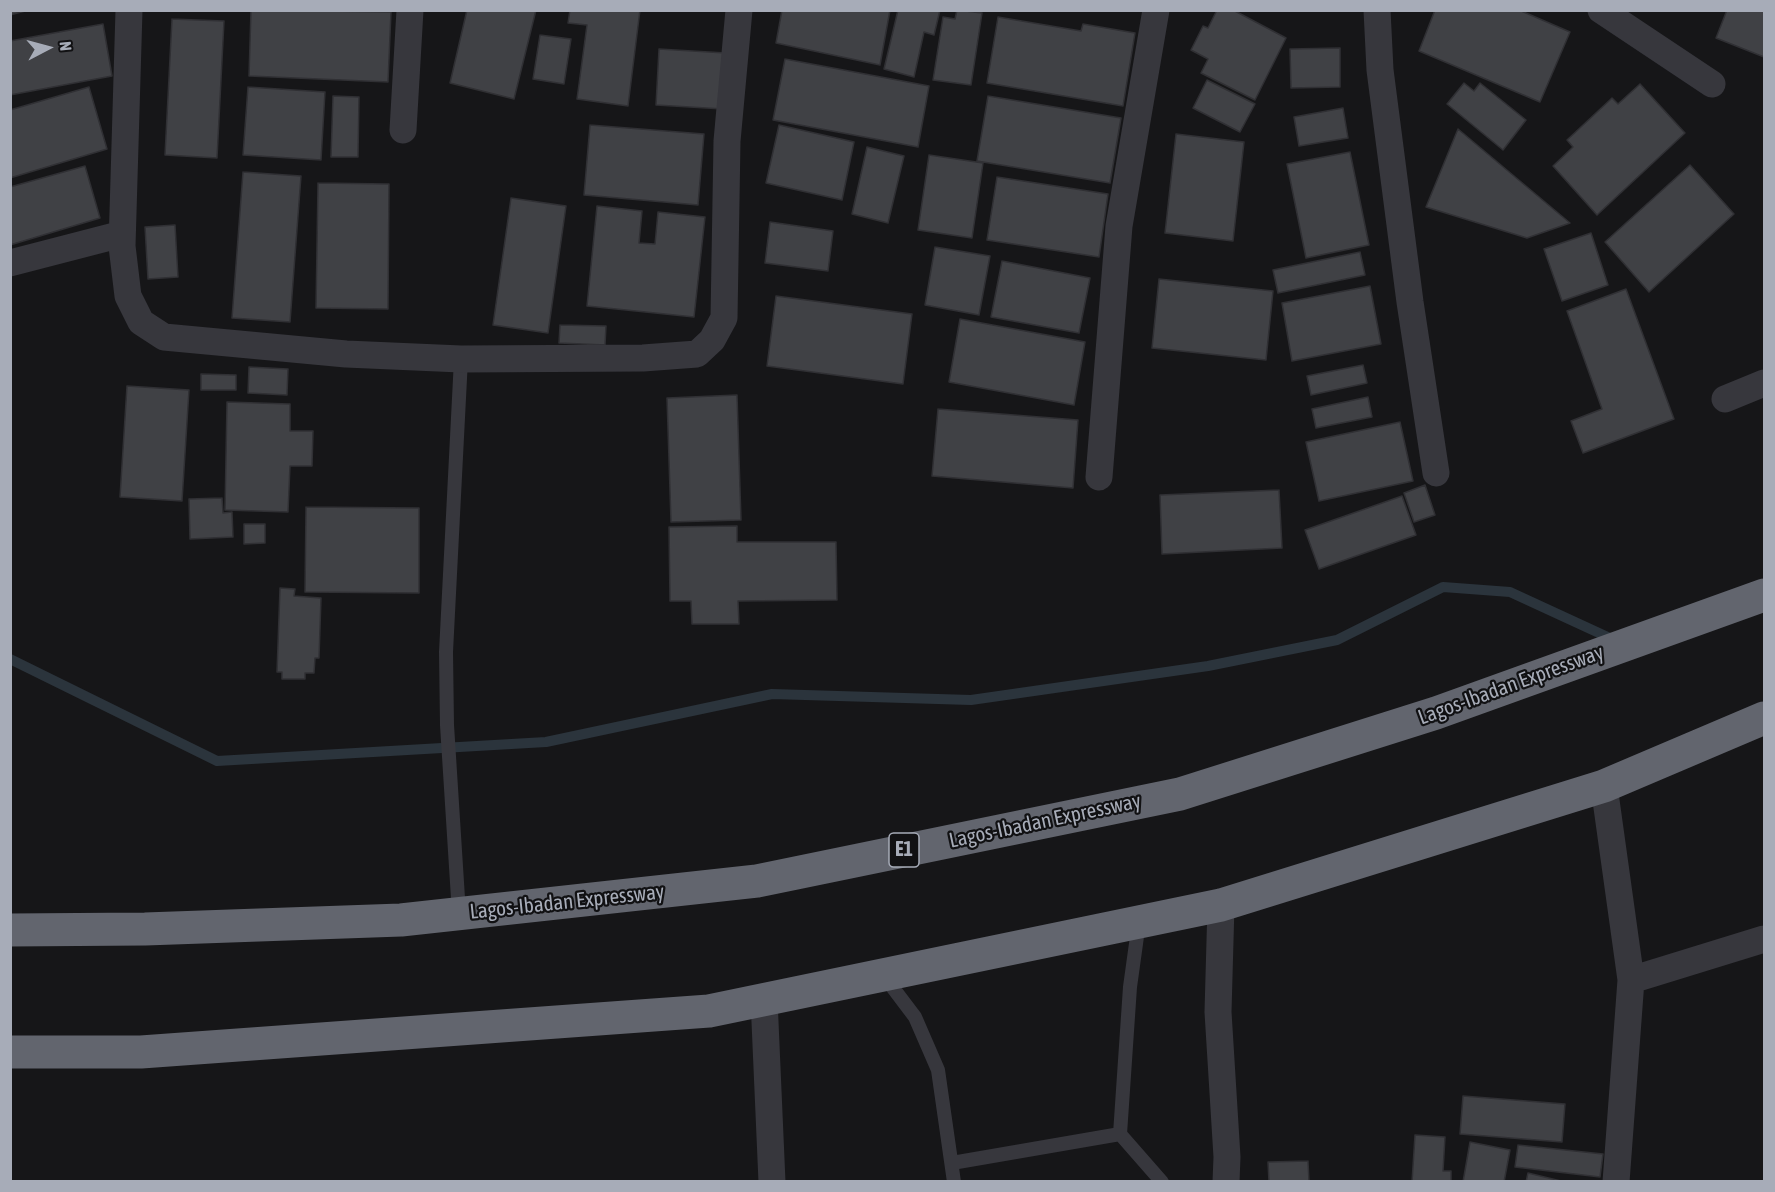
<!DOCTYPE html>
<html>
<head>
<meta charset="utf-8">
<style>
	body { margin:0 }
	#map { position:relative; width:1775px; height:1192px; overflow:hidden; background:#161618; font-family:"Asap Condensed",sans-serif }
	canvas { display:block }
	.frame { position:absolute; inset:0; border:12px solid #a7acb8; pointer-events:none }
	.north { position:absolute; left:18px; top:18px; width:60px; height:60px; -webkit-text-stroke:4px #111113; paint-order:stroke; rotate:84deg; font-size:16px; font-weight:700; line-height:24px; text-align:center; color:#a7acb8 }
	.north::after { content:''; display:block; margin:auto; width:21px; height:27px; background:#a7acb8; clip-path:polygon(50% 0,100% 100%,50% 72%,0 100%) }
</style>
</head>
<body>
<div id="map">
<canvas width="1775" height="1192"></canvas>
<div class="frame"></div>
<div class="north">N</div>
</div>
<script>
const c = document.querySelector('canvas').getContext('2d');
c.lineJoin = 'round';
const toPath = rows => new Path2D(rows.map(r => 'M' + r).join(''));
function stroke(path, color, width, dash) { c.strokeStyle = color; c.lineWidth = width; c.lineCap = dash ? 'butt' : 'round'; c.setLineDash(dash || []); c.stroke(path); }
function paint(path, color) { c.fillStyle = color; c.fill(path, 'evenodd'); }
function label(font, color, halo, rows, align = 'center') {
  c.font = font + ' "Asap Condensed",sans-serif'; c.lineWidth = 4.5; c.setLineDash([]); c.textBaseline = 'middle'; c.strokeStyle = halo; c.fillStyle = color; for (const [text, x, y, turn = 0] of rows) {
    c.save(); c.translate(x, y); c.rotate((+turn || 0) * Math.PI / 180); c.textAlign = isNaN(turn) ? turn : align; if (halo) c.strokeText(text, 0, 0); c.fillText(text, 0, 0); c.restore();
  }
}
const stream = toPath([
	[10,659,217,761,546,742,772,694,971,700,1208,666,1337,640,1443,587,1510,592,1612,639]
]);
const building = toPath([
	[10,10,29,10,10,15,10,10],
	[251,10,391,12,388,82,249,76,251,10],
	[467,10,536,10,514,99,450,83,467,10],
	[570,10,640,10,628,106,577,99,587,25,568,23,570,10],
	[782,10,890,10,880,65,776,43,782,10],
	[898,10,940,10,934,35,924,32,914,77,884,69,898,10],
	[957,10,982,13,971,85,933,80,943,17,955,19,957,10],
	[1217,10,1233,10,1286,38,1255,100,1201,73,1208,59,1191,50,1203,26,1208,28,1217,10],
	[1435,10,1519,10,1570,32,1540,102,1419,51,1435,10],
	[1727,10,1764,10,1764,57,1716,38,1727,10],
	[998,17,1081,31,1083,24,1135,33,1123,106,987,83,998,17],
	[172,19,224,21,217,158,165,155,172,19],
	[103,24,112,76,10,95,10,41,103,24],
	[540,35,571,39,564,84,533,79,540,35],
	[1340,48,1340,87,1291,88,1290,49,1340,48],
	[659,49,726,53,723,109,656,105,659,49],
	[785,59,929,86,918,147,773,120,785,59],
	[1207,80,1255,104,1240,132,1193,108,1207,80],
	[1464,83,1474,91,1480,83,1526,120,1503,150,1447,104,1464,83],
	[1640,84,1685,133,1597,215,1553,166,1573,147,1567,140,1612,98,1618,104,1640,84],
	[89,87,107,149,10,178,10,110,89,87],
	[248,87,325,92,321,160,243,155,248,87],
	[333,96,359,97,358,157,331,157,333,96],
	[988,96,1121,118,1110,183,977,161,988,96],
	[1343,108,1348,138,1299,146,1294,117,1343,108],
	[590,125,704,134,698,205,584,195,590,125],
	[779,125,854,142,842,200,766,183,779,125],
	[1458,129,1570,223,1527,238,1426,207,1458,129],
	[1176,134,1244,142,1233,241,1165,233,1176,134],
	[867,147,904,156,888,223,852,214,867,147],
	[1350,152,1369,245,1306,258,1287,164,1350,152],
	[929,155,983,163,972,238,918,230,929,155],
	[1690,165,1734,214,1649,292,1605,242,1690,165],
	[85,166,100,218,10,245,10,187,85,166],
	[243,172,301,176,290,322,232,318,243,172],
	[997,177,1108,194,1099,257,987,240,997,177],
	[318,183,389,184,388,309,316,308,318,183],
	[511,198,566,206,548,333,493,325,511,198],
	[597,206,642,211,639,243,655,244,658,212,705,217,694,317,587,306,597,206],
	[770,222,833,231,828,271,765,263,770,222],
	[175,225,178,277,148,279,145,227,175,225],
	[1591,233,1608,285,1562,301,1544,249,1591,233],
	[935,247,990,256,979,315,925,305,935,247],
	[1360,252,1365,275,1278,293,1273,270,1360,252],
	[1002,261,1090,278,1079,333,991,317,1002,261],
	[1159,279,1273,291,1266,360,1152,348,1159,279],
	[1370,286,1381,344,1292,361,1282,303,1370,286],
	[1626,289,1674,419,1583,453,1571,421,1602,409,1567,311,1626,289],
	[776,296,912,314,903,384,767,366,776,296],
	[960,319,1085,342,1074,405,949,382,960,319],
	[560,325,606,326,605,345,559,343,560,325],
	[1363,365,1367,383,1311,395,1307,376,1363,365],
	[249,367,288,369,287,395,248,393,249,367],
	[201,374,236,375,236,390,201,390,201,374],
	[127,386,189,390,182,501,120,497,127,386],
	[737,395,741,520,671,522,667,398,737,395],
	[1368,397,1372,417,1316,428,1312,409,1368,397],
	[227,402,290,404,290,431,313,431,312,466,290,466,288,512,225,510,227,402],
	[938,409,1078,420,1073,488,932,476,938,409],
	[1400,422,1413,481,1319,501,1306,442,1400,422],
	[1425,485,1435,515,1414,522,1404,493,1425,485],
	[1279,490,1282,548,1162,554,1160,495,1279,490],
	[1402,496,1416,535,1319,569,1305,530,1402,496],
	[222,498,223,513,232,512,233,537,190,539,189,499,222,498],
	[306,507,419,508,419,593,305,592,306,507],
	[244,524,265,524,265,543,244,544,244,524],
	[737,526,737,542,836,542,837,600,738,601,739,624,692,624,691,601,670,601,669,527,737,526],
	[280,588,295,589,294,596,321,598,319,658,315,658,314,673,305,673,305,679,282,679,282,672,277,672,280,588],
	[1463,1096,1565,1104,1562,1142,1460,1134,1463,1096],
	[1415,1135,1445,1137,1443,1171,1451,1171,1451,1182,1412,1182,1415,1135],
	[1470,1142,1510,1150,1504,1182,1463,1182,1470,1142],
	[1518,1145,1603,1154,1600,1177,1515,1167,1518,1145],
	[1308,1161,1309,1182,1269,1182,1268,1162,1308,1161],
	[1528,1173,1565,1182,1526,1182,1528,1173]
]);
const lane = toPath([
	[459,914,447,725,446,652,461,359],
	[1139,922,1130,987,1120,1134,1162,1182],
	[884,976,915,1017,938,1070,954,1182],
	[952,1163,1120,1134]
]);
const street = toPath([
	[129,10,122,246,128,296,141,322,164,337,346,354,461,359,643,358,697,354,712,340,724,318,727,141,739,10],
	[1377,10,1380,70,1410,302,1436,473],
	[1601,10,1712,84],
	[403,130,410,10],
	[10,263,122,234],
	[1725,399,1764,383],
	[1099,477,1119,226,1156,10],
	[1604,786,1631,980,1764,939],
	[1221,905,1218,1012,1227,1157,1226,1182],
	[764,999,772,1182],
	[1616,1182,1631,980]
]);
const highway = toPath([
	[10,930,145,929,401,920,757,881,1180,794,1436,713,1764,595],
	[10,1052,141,1052,709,1011,1221,905,1604,786,1764,718]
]);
const shields = [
	[904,850,30]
];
const shieldNames = [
	["E1",904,850]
];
const streetNames = [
	["Lagos-Ibadan Expressway",1511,685,-20],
	["Lagos-Ibadan Expressway",1045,821,-12],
	["Lagos-Ibadan Expressway",567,902,-6]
];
stroke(stream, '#2b343c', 10);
paint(building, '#404145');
stroke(building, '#303034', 1.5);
stroke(lane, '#37373d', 14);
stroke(street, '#37373d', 27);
stroke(highway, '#62656e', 33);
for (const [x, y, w] of shields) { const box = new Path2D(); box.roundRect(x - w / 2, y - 17, w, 34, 4.5); c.fillStyle = '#111113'; c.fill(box); stroke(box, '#a7acb8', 1.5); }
label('bold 20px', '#a7acb8', null, shieldNames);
label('21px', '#a7acb8', '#111113', streetNames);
</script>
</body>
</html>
